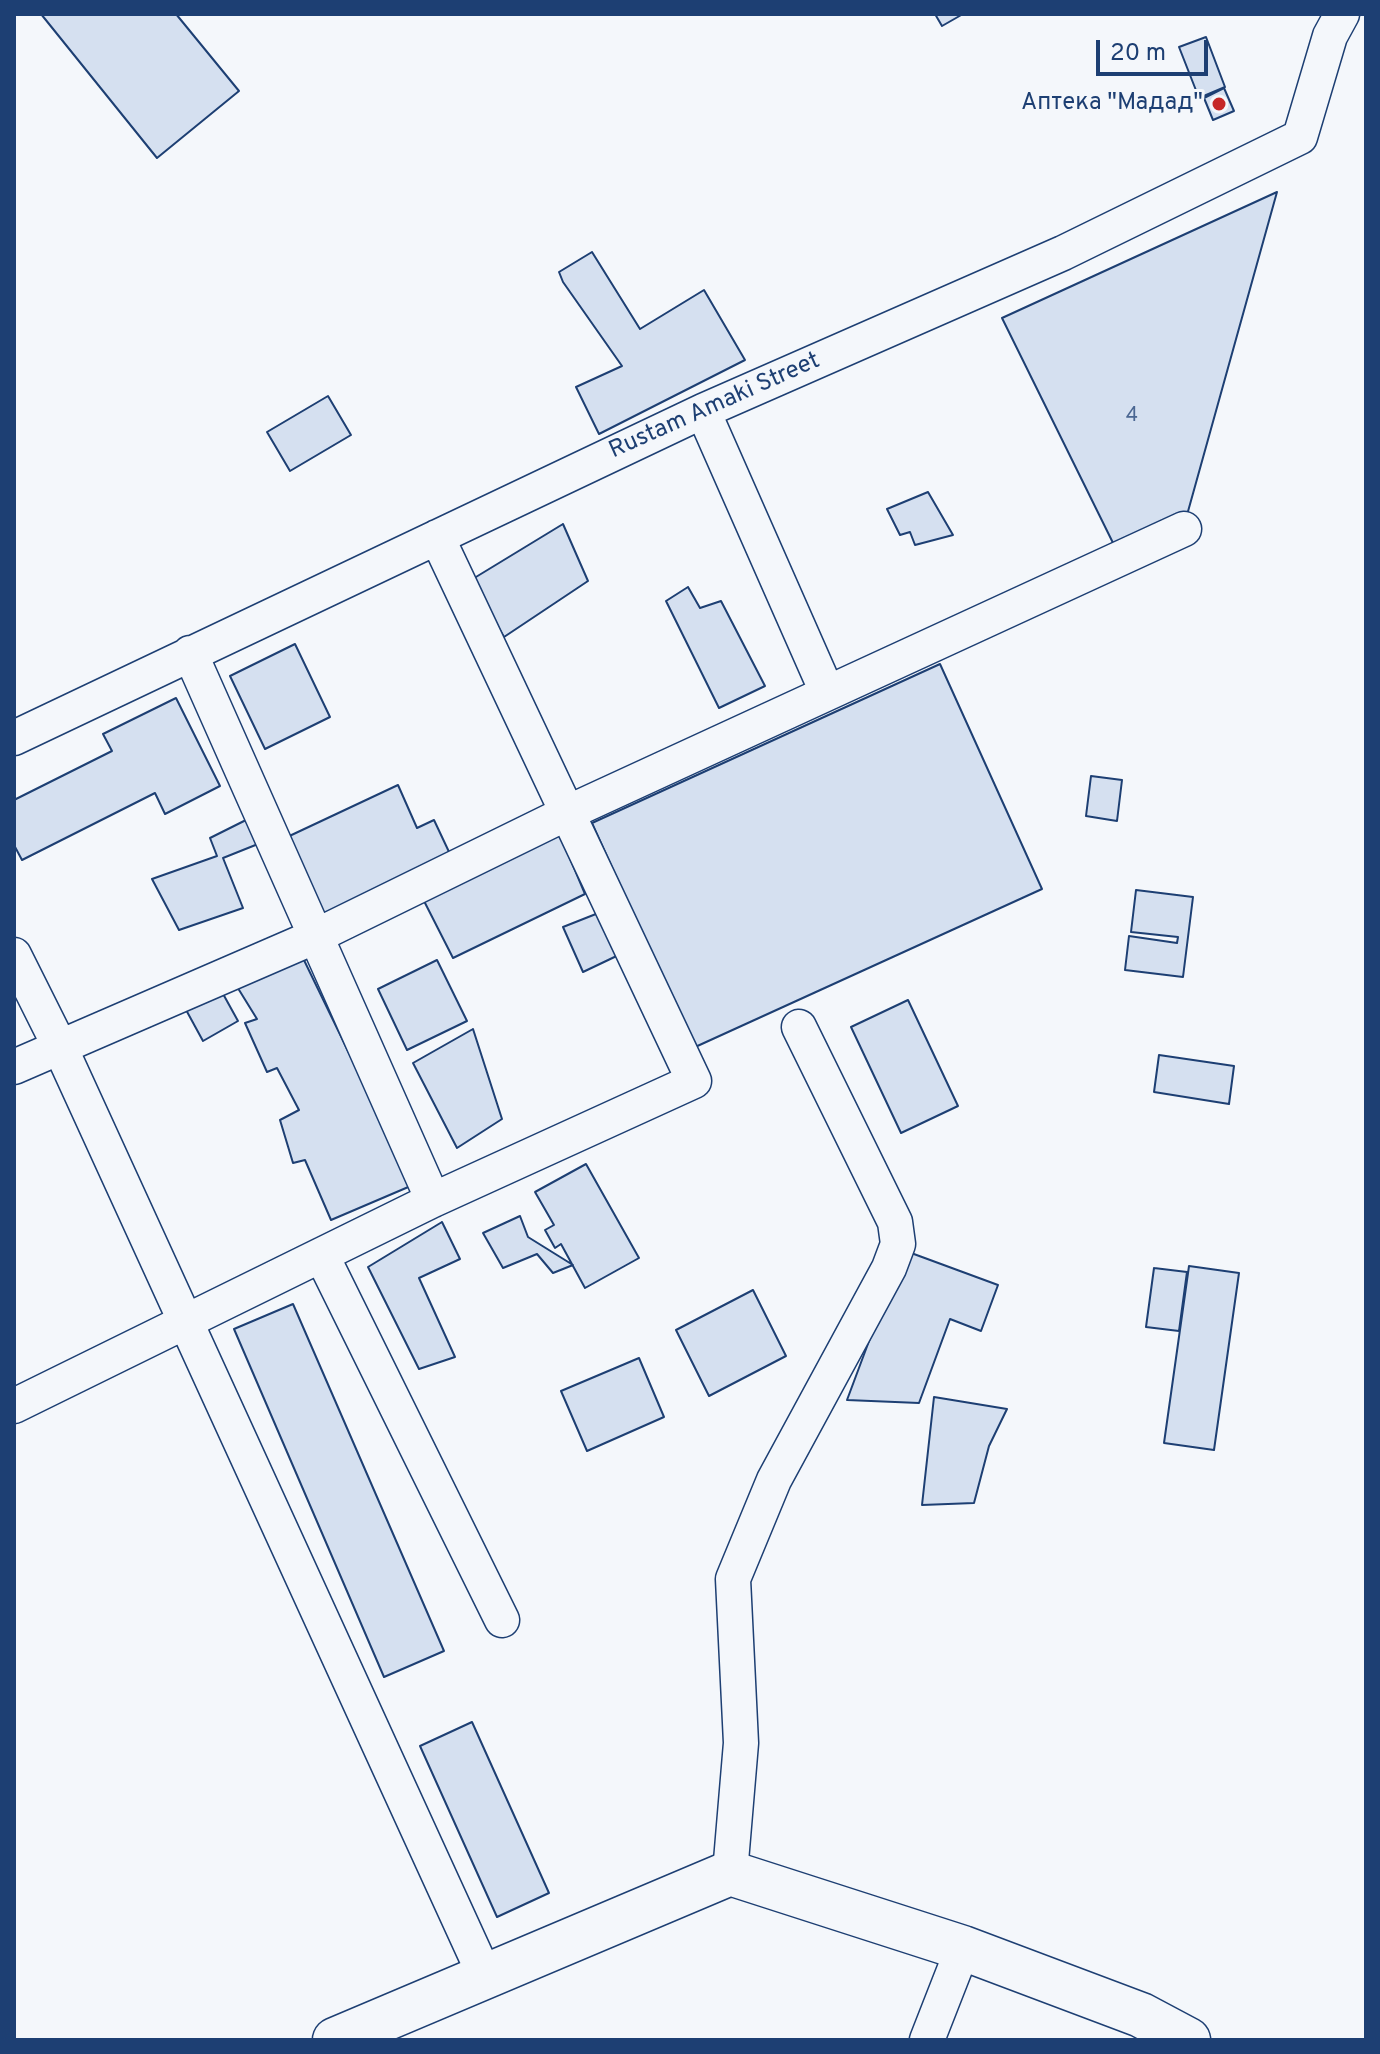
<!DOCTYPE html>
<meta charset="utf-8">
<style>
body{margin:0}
#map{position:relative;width:1380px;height:2054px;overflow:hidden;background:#f4f7fb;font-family:Overpass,sans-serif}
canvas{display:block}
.frame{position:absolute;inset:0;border:16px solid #1d3f73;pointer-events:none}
.scale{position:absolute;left:1096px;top:40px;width:112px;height:36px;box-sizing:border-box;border:4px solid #1d3f73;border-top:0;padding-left:10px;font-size:24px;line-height:28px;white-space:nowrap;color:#1d3f73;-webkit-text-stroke:6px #f4f7fb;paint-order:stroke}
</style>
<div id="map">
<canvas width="1380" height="2054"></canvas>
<div class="frame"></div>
<div class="scale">20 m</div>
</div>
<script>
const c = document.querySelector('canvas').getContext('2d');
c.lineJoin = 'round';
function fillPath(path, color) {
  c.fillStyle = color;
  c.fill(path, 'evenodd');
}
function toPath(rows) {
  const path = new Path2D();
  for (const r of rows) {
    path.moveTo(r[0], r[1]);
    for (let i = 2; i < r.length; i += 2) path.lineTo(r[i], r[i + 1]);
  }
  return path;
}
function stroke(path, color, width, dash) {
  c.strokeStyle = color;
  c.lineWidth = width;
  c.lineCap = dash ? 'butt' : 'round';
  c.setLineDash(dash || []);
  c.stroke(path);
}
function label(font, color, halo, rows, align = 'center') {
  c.font = font + ' Overpass,sans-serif';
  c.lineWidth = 6;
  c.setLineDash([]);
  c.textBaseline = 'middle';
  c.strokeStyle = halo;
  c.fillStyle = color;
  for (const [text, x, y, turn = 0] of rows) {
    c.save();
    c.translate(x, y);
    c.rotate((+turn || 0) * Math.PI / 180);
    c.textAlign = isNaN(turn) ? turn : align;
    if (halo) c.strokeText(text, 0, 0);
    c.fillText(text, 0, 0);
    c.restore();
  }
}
const building = toPath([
 [41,14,176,14,239,91,157,158,41,14],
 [935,14,963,14,942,26,935,14],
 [1206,37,1225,87,1199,98,1179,47,1206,37],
 [1224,88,1234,111,1213,120,1204,98,1224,88],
 [1277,192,1187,515,1117,551,1002,318,1277,192],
 [592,252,640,329,704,290,745,360,599,434,576,387,622,366,563,282,559,272,592,252],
 [328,396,351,435,290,471,267,432,328,396],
 [928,492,953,535,915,545,910,532,900,535,887,509,928,492],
 [563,524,588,581,504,637,471,580,563,524],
 [688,587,700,608,721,601,765,686,719,708,666,601,688,587],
 [295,644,330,717,265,749,230,676,295,644],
 [940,664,1042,889,693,1048,592,823,940,664],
 [176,698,220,786,165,814,155,793,22,860,14,845,14,800,112,751,103,734,176,698],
 [1091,776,1122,780,1117,821,1086,816,1091,776],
 [398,785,417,828,434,820,450,854,319,916,283,839,398,785],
 [248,819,258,844,223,858,243,908,179,930,152,879,217,856,210,838,248,819],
 [559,832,585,894,453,958,423,899,559,832],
 [1136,890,1193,897,1183,977,1125,970,1129,936,1177,943,1178,937,1131,932,1136,890],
 [601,912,625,952,583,972,563,927,601,912],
 [302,956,413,1185,331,1220,305,1160,293,1163,280,1120,299,1110,277,1068,267,1072,245,1023,257,1019,236,985,302,956],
 [437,960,467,1021,407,1050,378,989,437,960],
 [222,992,238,1021,203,1041,185,1008,222,992],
 [908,1000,958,1106,901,1133,851,1027,908,1000],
 [473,1029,502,1119,457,1148,413,1063,473,1029],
 [1159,1055,1234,1066,1229,1104,1154,1092,1159,1055],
 [586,1164,639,1258,585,1288,561,1244,555,1248,545,1230,554,1225,535,1192,586,1164],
 [520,1216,528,1237,573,1265,553,1273,537,1254,503,1268,483,1233,520,1216],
 [442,1222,460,1259,419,1278,455,1357,419,1369,368,1267,442,1222],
 [903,1250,998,1285,981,1331,950,1319,919,1403,847,1400,903,1250],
 [1189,1266,1239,1273,1214,1450,1164,1443,1189,1266],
 [1154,1268,1187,1272,1179,1331,1146,1327,1154,1268],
 [753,1290,786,1356,709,1396,676,1330,753,1290],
 [293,1304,444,1651,384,1677,234,1329,293,1304],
 [639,1358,664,1417,587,1451,561,1391,639,1358],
 [934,1397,1007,1409,989,1446,974,1503,922,1505,934,1397],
 [472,1722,549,1893,497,1917,420,1746,472,1722]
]);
const street = toPath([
 [703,411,827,692],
 [190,653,433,1200],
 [14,738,703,411,1063,253,1300,137,1330,36,1342,14],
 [14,955,59,1045,485,1976],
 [14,1067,314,937,567,813,1184,529],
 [322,1256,502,1620],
 [14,1406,433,1200,694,1081,437,537],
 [730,1873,741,1743,733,1579,774,1480,889,1268,898,1244,895,1222,799,1027],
 [927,2040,963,1948]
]);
const secondary = toPath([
 [335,2040,730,1873,963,1948,1141,2015,1188,2040]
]);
const markers = [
 [1219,104,8,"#c62828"]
];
const numberNames = [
 ["4",1132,417]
];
const poiNames = [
 ["Аптека \"Мадад\"",1203,104]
];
const streetNames = [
 ["Rustam Amaki Street",715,407,-24]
];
fillPath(building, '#d5e0f0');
stroke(building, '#1d3f73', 2);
stroke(street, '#1d3f73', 37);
stroke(secondary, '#1d3f73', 47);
stroke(street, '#f4f7fb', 34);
stroke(secondary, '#f4f7fb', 44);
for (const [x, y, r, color] of markers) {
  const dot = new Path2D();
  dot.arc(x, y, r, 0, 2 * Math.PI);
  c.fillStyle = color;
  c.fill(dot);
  stroke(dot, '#f4f7fb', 3);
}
label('20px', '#4b6792', null, numberNames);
label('24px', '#1d3f73', '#f4f7fb', poiNames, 'right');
label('24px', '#1d3f73', '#f4f7fb', streetNames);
</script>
